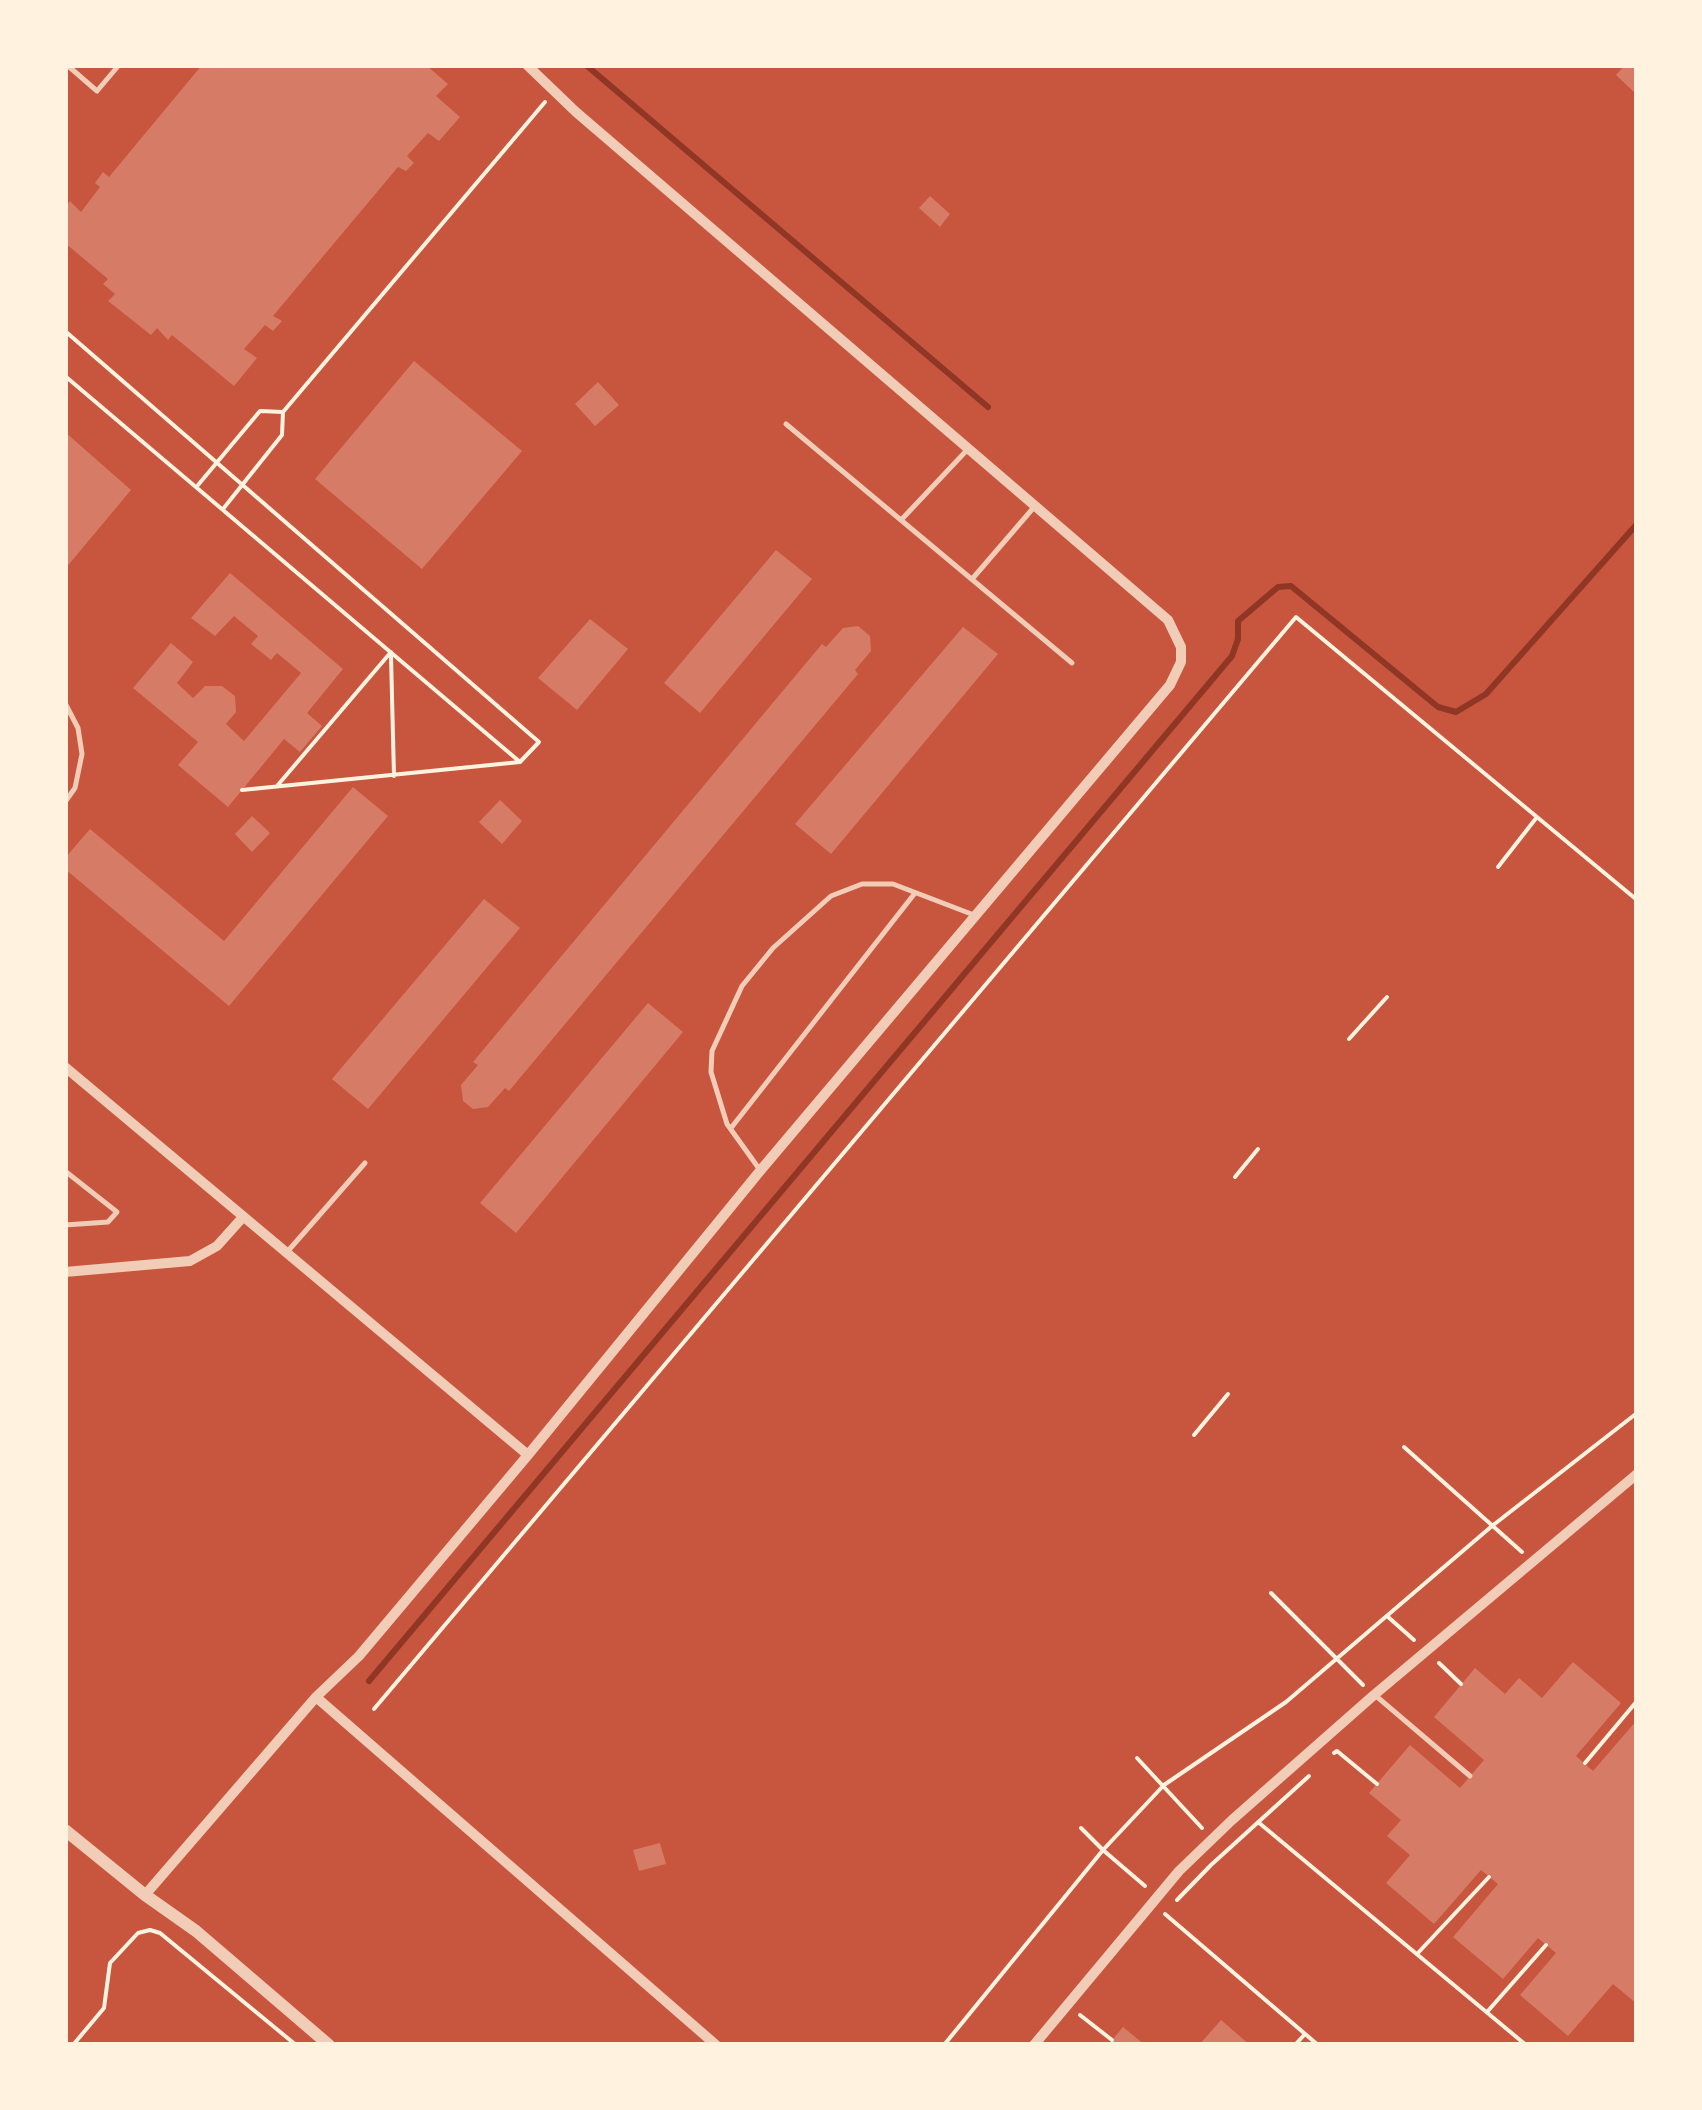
<!DOCTYPE html>
<style>
body{margin:0}
#map{position:relative;width:1702px;height:2110px;overflow:hidden;background:#c8553d;font-family:Mulish,sans-serif}
canvas{display:block}
.frame{position:absolute;inset:0;border:68px solid #fff3e0;pointer-events:none}
</style>
<div id="map">
<canvas width="1702" height="2110"></canvas>
<div class="frame"></div>
</div>
<script>
const c = document.querySelector('canvas').getContext('2d');
c.lineJoin = 'round';
function toPath(rows) {
  const path = new Path2D();
  for (const r of rows) {
    path.moveTo(r[0], r[1]);
    for (let i = 2; i < r.length; i += 2) path.lineTo(r[i], r[i + 1]);
  }
  return path;
}
function stroke(path, color, width, dash) {
  c.strokeStyle = color;
  c.lineWidth = width;
  c.lineCap = dash ? 'butt' : 'round';
  c.setLineDash(dash || []);
  c.stroke(path);
}
function fillPath(path, color) {
  c.fillStyle = color;
  c.fill(path, 'evenodd');
}
const stream = toPath([
 [586,65,988,407],
 [369,1681,1232,656,1238,639,1238,621,1278,587,1291,586,1438,707,1456,712,1486,694,1637,524]
]);
const building = toPath([
 [202,65,426,65,448,84,436,96,460,117,439,141,428,133,407,156,414,163,406,171,398,167,273,316,282,321,273,331,265,325,244,349,257,358,234,386,172,335,168,340,157,328,151,335,108,301,115,294,103,284,108,279,65,243,65,207,70,201,81,212,100,187,95,183,103,172,109,177],
 [1625,65,1637,65,1637,95,1616,75],
 [930,196,950,214,940,227,919,208],
 [414,361,522,451,422,569,315,479],
 [598,382,619,405,595,426,575,404],
 [65,432,131,490,65,569],
 [776,550,812,579,700,713,664,683],
 [230,573,343,669,307,713,322,726,300,752,284,739,228,807,178,765,198,742,133,688,171,643,193,662,177,683,193,698,205,686,222,686,235,696,236,712,226,724,244,741,301,673,277,653,271,660,251,644,258,636,234,616,215,636,191,618],
 [590,619,628,649,577,710,538,678],
 [858,626,870,636,871,651,855,670,858,674,509,1091,505,1088,488,1107,473,1109,463,1101,461,1085,478,1065,473,1062,822,644,826,647,843,628],
 [963,627,998,654,831,854,795,824],
 [353,787,388,816,229,1006,65,869,65,858,90,829,224,941],
 [500,800,522,821,502,844,479,822],
 [252,816,270,833,252,852,235,834],
 [484,899,520,928,368,1109,332,1079],
 [648,1003,683,1032,516,1233,480,1203],
 [1573,1662,1621,1703,1576,1756,1593,1771,1637,1720,1637,2004,1613,1984,1568,2036,1520,1995,1556,1953,1538,1938,1503,1979,1453,1937,1498,1884,1481,1870,1434,1924,1386,1883,1410,1855,1387,1836,1401,1820,1369,1793,1410,1745,1460,1788,1484,1760,1434,1717,1475,1668,1505,1694,1519,1678,1542,1698],
 [660,1843,666,1864,639,1871,633,1850],
 [1221,2020,1250,2045,1199,2045],
 [1123,2027,1145,2045,1108,2045]
]);
const path = toPath([
 [65,331,539,742,520,762,65,376],
 [198,485,260,411,283,412],
 [223,509,282,435,283,412,545,102],
 [391,656,394,776],
 [277,786,391,652],
 [242,790,520,762],
 [1498,867,1537,817],
 [1349,1039,1387,997],
 [1235,1177,1258,1149],
 [1194,1435,1228,1394],
 [1404,1447,1522,1552],
 [1271,1593,1363,1685],
 [1387,1616,1414,1640],
 [1439,1663,1461,1684],
 [374,1709,1296,617,1637,900],
 [1334,1753,1337,1751,1377,1784],
 [1137,1758,1202,1828],
 [1585,1763,1637,1701],
 [1258,1822,1526,2045],
 [1081,1828,1103,1850,1164,1785,1286,1702,1492,1526,1637,1413],
 [1177,1900,1211,1865,1309,1776],
 [1165,1914,1318,2045],
 [1417,1954,1489,1877],
 [1487,2012,1546,1945],
 [1080,2015,1112,2040],
 [73,2045,104,2008,110,1963,138,1933,150,1930,160,1933,296,2045],
 [944,2045,1103,1850,1145,1886],
 [1295,2045,1305,2034]
]);
const service = toPath([
 [67,65,97,91,119,65],
 [786,424,1072,663],
 [902,519,968,449],
 [973,578,1035,506],
 [65,703,78,728,82,754,75,788,65,802],
 [731,1128,915,893],
 [760,1170,727,1124,711,1072,712,1051,742,986,773,948,831,896,862,884,893,884,974,915],
 [65,1171,117,1212,108,1222,65,1225],
 [288,1251,365,1163],
 [1376,1696,1470,1776]
]);
const minor = toPath([
 [65,1067,528,1455],
 [65,1272,190,1261,217,1246,243,1217],
 [316,1697,716,2045],
 [145,1895,316,1697,359,1656,528,1455,760,1171,1170,685,1181,662,1181,647,1168,620,576,112,527,65],
 [1034,2045,1179,1871,1232,1820,1374,1695,1637,1474]
]);
const tertiary = toPath([
 [65,1830,145,1895,196,1931,329,2045]
]);
stroke(stream, '#8f3625', 6);
fillPath(building, '#d67c66');
stroke(path, '#fff3e0', 4);
stroke(service, '#f1ccb7', 5);
stroke(minor, '#f1ccb7', 10);
stroke(tertiary, '#f1ccb7', 12);
</script>
